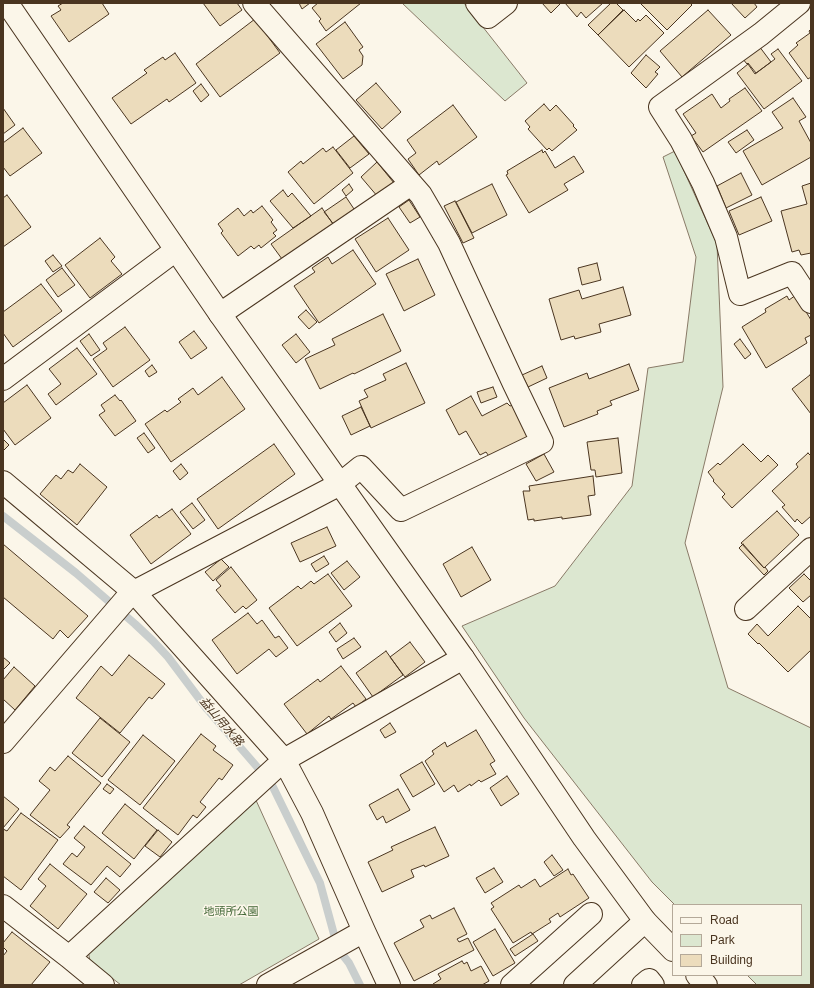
<!DOCTYPE html>
<meta charset="utf-8">
<style>
body{margin:0}
#map{position:relative;width:814px;height:988px;overflow:hidden;background:#fbf6e9;font-family:Arial,sans-serif}
canvas{display:block}
.frame{position:absolute;inset:0;border:4px solid #4a3520;pointer-events:none}
.legend{position:absolute;left:672px;top:904px;width:130px;height:72px;box-sizing:border-box;background:#fbf6e9;border:1px solid #b4a999;margin:0;padding:5px 7px;list-style:none;font-size:12px;color:#4a3520}
.legend li{display:flex;align-items:center;gap:8px;height:20px}
.legend b{width:20px;border:1px solid #b4a999}
</style>
<div id="map">
<canvas width="814" height="988"></canvas>
<div class="frame"></div>
<ul class="legend">
<li><b style="height:5px;background:#fbf6e9"></b>Road</li>
<li><b style="height:11px;background:#dce7d0"></b>Park</li>
<li><b style="height:11px;background:#ecdcbc"></b>Building</li>
</ul>
</div>
<script>
const c = document.querySelector('canvas').getContext('2d');
c.lineJoin = 'round';
function fillPath(path, color) {
  c.fillStyle = color;
  c.fill(path, 'evenodd');
}
function toPath(rows) {
  const path = new Path2D();
  for (const r of rows) {
    path.moveTo(r[0], r[1]);
    for (let i = 2; i < r.length; i += 2) path.lineTo(r[i], r[i + 1]);
  }
  return path;
}
function stroke(path, color, width, dash) {
  c.strokeStyle = color;
  c.lineWidth = width;
  c.lineCap = dash ? 'butt' : 'round';
  c.setLineDash(dash || []);
  c.stroke(path);
}
function label(font, color, halo, rows, align = 'center') {
  c.font = font + ' Arial,"Noto Sans JP",sans-serif';
  c.lineWidth = 3;
  c.setLineDash([]);
  c.textBaseline = 'middle';
  c.strokeStyle = halo;
  c.fillStyle = color;
  for (const [text, x, y, turn = 0] of rows) {
    c.save();
    c.translate(x, y);
    c.rotate((+turn || 0) * Math.PI / 180);
    c.textAlign = isNaN(turn) ? turn : align;
    if (halo) c.strokeText(text, 0, 0);
    c.fillText(text, 0, 0);
    c.restore();
  }
}
const green = toPath([
 [402,3,464,3,527,83,505,101,402,3],
 [675,151,717,244,723,387,685,543,728,688,811,728,811,985,757,985,747,975,801,975,801,905,675,905,652,882,524,718,462,626,555,586,632,486,648,368,683,362,696,257,663,157,675,151],
 [255,798,319,939,239,985,121,985,90,961,88,950,255,798]
]);
const stream = toPath([
 [3,516,76,573,135,624,153,641,168,657,207,709,271,783,320,883,338,949,349,963,360,985]
]);
const building = toPath([
 [63,3,102,3,109,14,69,42,51,16,61,10,58,6,63,3],
 [203,3,237,3,242,10,220,26,203,3],
 [299,3,310,3,302,9,299,3],
 [318,3,361,3,326,31,319,21,321,19,312,8,318,3],
 [542,3,561,3,551,13,542,3],
 [565,3,603,3,586,18,581,12,577,17,565,3],
 [611,3,616,3,623,10,598,35,588,25,611,3],
 [640,3,690,3,692,5,667,30,640,3],
 [731,3,754,3,757,7,745,18,731,3],
 [624,10,636,22,638,19,640,21,646,15,664,33,629,67,598,35,624,10],
 [708,10,731,35,682,77,660,51,708,10],
 [255,19,280,53,220,97,196,64,255,19],
 [345,22,363,47,359,50,363,56,362,65,343,79,316,44,345,22],
 [811,29,811,77,808,79,789,53,798,45,796,43,810,33,809,31,811,29],
 [759,46,771,62,756,73,748,63,747,64,742,58,759,46],
 [778,49,802,81,764,109,737,73,748,64,755,74,775,59,771,54,778,49],
 [175,53,196,83,169,102,167,99,131,124,112,98,147,73,144,70,163,57,165,60,175,53],
 [646,55,660,67,655,72,658,74,646,88,631,73,646,55],
 [376,83,401,112,382,129,356,100,376,83],
 [201,84,209,95,201,102,193,91,201,84],
 [745,88,762,111,703,152,691,136,696,133,683,114,712,94,721,108,730,101,729,99,745,88],
 [793,98,806,117,799,121,811,143,811,157,762,185,743,151,783,128,772,112,793,98],
 [544,104,550,111,556,105,574,125,573,126,577,130,552,151,549,148,547,150,528,129,530,127,525,121,544,104],
 [453,105,477,137,439,165,437,161,419,175,408,159,416,153,407,140,453,105],
 [3,108,15,125,3,134,3,108],
 [23,128,42,153,10,176,3,167,3,143,23,128],
 [747,130,754,140,736,153,728,142,747,130],
 [354,136,369,154,350,168,336,150,354,136],
 [333,147,353,173,314,204,288,172,301,161,303,164,323,148,326,152,333,147],
 [542,150,543,153,545,151,555,168,574,156,584,172,564,184,568,190,529,213,506,175,508,174,507,171,542,150],
 [377,162,394,183,378,197,361,177,377,162],
 [741,173,752,195,726,208,717,186,741,173],
 [811,183,811,253,801,255,799,250,792,252,781,211,807,204,802,186,811,183],
 [349,184,353,190,346,196,342,190,349,184],
 [492,184,507,215,472,233,456,202,492,184],
 [283,190,288,197,292,193,311,216,293,228,270,201,283,190],
 [7,195,31,227,3,247,3,198,7,195],
 [346,197,356,212,335,226,324,212,346,197],
 [761,197,772,221,739,235,729,211,761,197],
 [409,200,420,217,410,223,399,207,409,200],
 [455,201,474,238,463,243,444,206,455,201],
 [262,206,273,220,271,222,277,230,273,233,276,236,261,248,259,245,254,249,251,246,238,256,221,233,223,231,218,224,238,208,244,216,251,210,253,213,262,206],
 [322,208,335,227,282,259,271,244,322,208],
 [388,218,409,250,376,272,355,239,388,218],
 [100,238,115,257,111,261,122,274,90,298,65,265,100,238],
 [353,250,376,284,319,323,294,286,315,272,312,268,328,257,332,264,353,250],
 [53,255,62,266,53,272,45,261,53,255],
 [418,259,435,295,404,311,386,274,418,259],
 [597,263,601,280,582,285,578,268,597,263],
 [62,268,75,285,58,297,46,280,62,268],
 [41,284,62,311,13,347,3,333,3,312,41,284],
 [623,287,631,315,599,324,601,332,575,339,574,336,561,340,549,299,579,290,582,299,623,287],
 [796,295,811,320,811,335,805,338,807,343,766,368,742,327,766,312,765,309,787,296,789,300,796,295],
 [306,310,317,322,309,329,298,317,306,310],
 [383,314,401,351,354,374,353,373,320,389,305,359,335,345,332,339,383,314],
 [125,327,150,360,113,387,93,359,107,349,103,343,125,327],
 [194,331,207,348,191,359,179,342,194,331],
 [89,334,100,350,91,356,80,341,89,334],
 [296,334,310,352,296,363,282,345,296,334],
 [740,339,751,354,745,359,734,344,740,339],
 [77,348,97,374,56,405,48,394,61,384,49,369,77,348],
 [406,363,425,403,371,428,359,401,368,397,364,390,386,380,383,374,406,363],
 [629,364,639,390,610,401,612,405,597,411,598,414,564,427,549,388,587,373,589,379,629,364],
 [152,365,157,372,149,377,145,371,152,365],
 [542,366,547,378,528,387,522,375,542,366],
 [810,375,811,377,811,414,792,389,810,375],
 [222,377,245,409,171,462,145,424,165,410,167,412,181,402,178,399,193,388,198,395,222,377],
 [27,385,51,418,15,445,3,429,3,403,27,385],
 [493,387,497,397,481,403,477,392,493,387],
 [115,395,120,401,121,400,136,421,115,436,99,415,105,411,101,405,115,395],
 [471,396,482,416,507,403,510,406,513,405,528,438,491,459,486,452,480,455,466,431,459,435,446,410,471,396],
 [361,407,370,426,351,435,342,416,361,407],
 [144,433,155,448,148,453,137,438,144,433],
 [618,438,622,473,596,477,595,470,591,470,587,442,618,438],
 [3,439,9,445,3,451,3,439],
 [274,444,295,474,218,529,197,499,274,444],
 [743,444,761,462,768,455,778,465,732,508,722,497,725,494,713,481,714,480,708,472,718,463,720,465,743,444],
 [808,453,811,456,811,516,802,524,797,519,795,522,782,507,785,505,772,491,798,467,796,464,808,453],
 [544,454,554,472,536,481,526,464,544,454],
 [80,464,107,487,77,525,40,494,56,475,61,479,68,470,73,473,80,464],
 [181,464,188,473,180,480,173,471,181,464],
 [593,476,595,495,588,496,591,515,562,519,562,517,534,521,534,519,528,520,523,491,530,491,529,486,593,476],
 [192,503,205,520,193,529,180,512,192,503],
 [172,509,191,534,151,564,130,535,157,515,159,518,172,509],
 [777,511,799,535,764,568,741,543,777,511],
 [327,527,336,546,300,562,291,543,327,527],
 [3,544,88,616,68,638,60,630,53,639,3,597,3,544],
 [743,544,764,568,765,567,768,571,764,575,739,548,743,544],
 [472,547,491,580,461,597,443,564,472,547],
 [324,556,329,564,316,572,311,564,324,556],
 [221,559,229,567,213,581,205,572,221,559],
 [347,561,360,577,344,590,331,573,347,561],
 [231,567,257,600,246,609,243,606,235,613,216,590,221,586,216,580,231,567],
 [328,574,352,606,297,646,269,608,298,586,301,589,311,581,314,584,328,574],
 [804,574,811,581,811,595,803,602,789,588,804,574],
 [798,606,811,619,811,650,788,672,759,643,758,644,748,634,757,624,768,636,798,606],
 [248,613,257,624,262,620,275,638,279,636,288,648,276,657,269,649,237,674,212,640,248,613],
 [340,623,347,633,336,642,329,632,340,623],
 [354,638,361,647,343,659,337,649,354,638],
 [410,642,425,662,405,677,390,657,410,642],
 [386,651,403,675,373,697,356,673,386,651],
 [129,655,165,684,152,699,149,697,120,733,76,698,101,666,112,676,129,655],
 [3,657,10,663,3,670,3,657],
 [341,666,366,699,356,707,353,703,331,719,329,716,307,734,284,704,318,679,320,682,341,666],
 [14,667,35,686,15,710,3,699,3,680,14,667],
 [100,718,130,742,102,777,72,753,100,718],
 [390,723,396,732,385,738,380,730,390,723],
 [476,730,495,761,490,764,496,774,481,782,479,780,471,786,470,784,458,792,454,785,444,792,425,761,434,754,432,751,445,742,447,747,476,730],
 [201,734,216,746,213,750,233,765,222,780,219,778,200,802,206,807,197,818,193,815,178,835,143,808,201,734],
 [143,735,175,761,140,805,108,780,143,735],
 [68,756,101,783,67,825,70,827,60,838,30,815,50,790,39,781,50,767,55,771,68,756],
 [422,762,435,784,413,797,400,775,422,762],
 [507,776,519,794,501,806,490,788,507,776],
 [107,784,114,789,110,794,103,789,107,784],
 [398,789,410,810,386,823,383,816,377,820,369,805,398,789],
 [3,796,19,809,3,828,3,796],
 [125,804,157,830,134,859,102,833,125,804],
 [21,813,58,840,21,890,3,876,3,829,7,831,21,813],
 [84,826,131,864,120,877,107,866,91,885,63,864,72,853,77,857,85,847,74,838,84,826],
 [435,827,449,856,425,867,424,865,411,870,414,877,382,892,368,862,393,850,391,847,435,827],
 [158,830,172,842,160,857,145,846,158,830],
 [552,855,563,870,554,876,544,862,552,855],
 [50,864,87,894,58,929,30,906,46,886,38,879,50,864],
 [494,868,503,882,485,893,476,878,494,868],
 [568,869,571,875,573,874,589,898,560,917,558,913,549,919,551,922,532,934,531,932,513,943,491,909,494,907,491,903,519,885,521,888,535,879,540,887,568,869],
 [106,878,120,890,108,903,94,892,106,878],
 [454,908,467,934,457,939,459,942,468,938,474,950,414,981,394,943,424,927,420,920,430,915,432,919,454,908],
 [495,929,515,963,493,976,473,942,495,929],
 [12,932,50,962,31,985,3,985,3,956,7,951,3,947,3,943,12,932],
 [533,934,538,941,515,956,510,949,533,934],
 [462,961,464,964,467,962,471,971,481,966,489,981,482,985,434,985,433,984,441,979,438,974,462,961]
]);
const street = toPath([
 [477,3,488,17,506,3],
 [799,3,761,34,660,107,681,140,703,183,726,237,740,294,792,273,811,302],
 [220,314,411,184],
 [3,379,176,250],
 [3,482,134,592,284,760,312,813,364,931,389,985],
 [746,609,811,549],
 [3,742,126,599,134,592,340,484,361,467,401,510,542,442,514,384,449,243,421,195,254,3],
 [3,906,69,957,103,985],
 [645,921,673,950],
 [69,957,284,760,463,658],
 [697,975,706,985],
 [268,985,364,931],
 [512,985,591,914],
 [643,985,649,980,653,985]
]);
const secondary = toPath([
 [7,3,220,314,463,658,584,838,645,921,575,985]
]);
const parkNames = [
 ["地頭所公園",231,912]
];
const waterNames = [
 ["益山用水路",221,722,50]
];
fillPath(green, '#dce7d0');
stroke(green, '#887966', 1);
stroke(stream, '#c9cecd', 8);
fillPath(building, '#ecdcbc');
stroke(building, '#4a3520', 1);
stroke(street, '#4a3520', 24);
stroke(secondary, '#4a3520', 24);
stroke(street, '#fbf6e9', 22);
stroke(secondary, '#fbf6e9', 22);
label('11px', '#436837', '#fbf6e9', parkNames);
label('italic 12px', '#4a3520', '#fbf6e9', waterNames);
</script>
